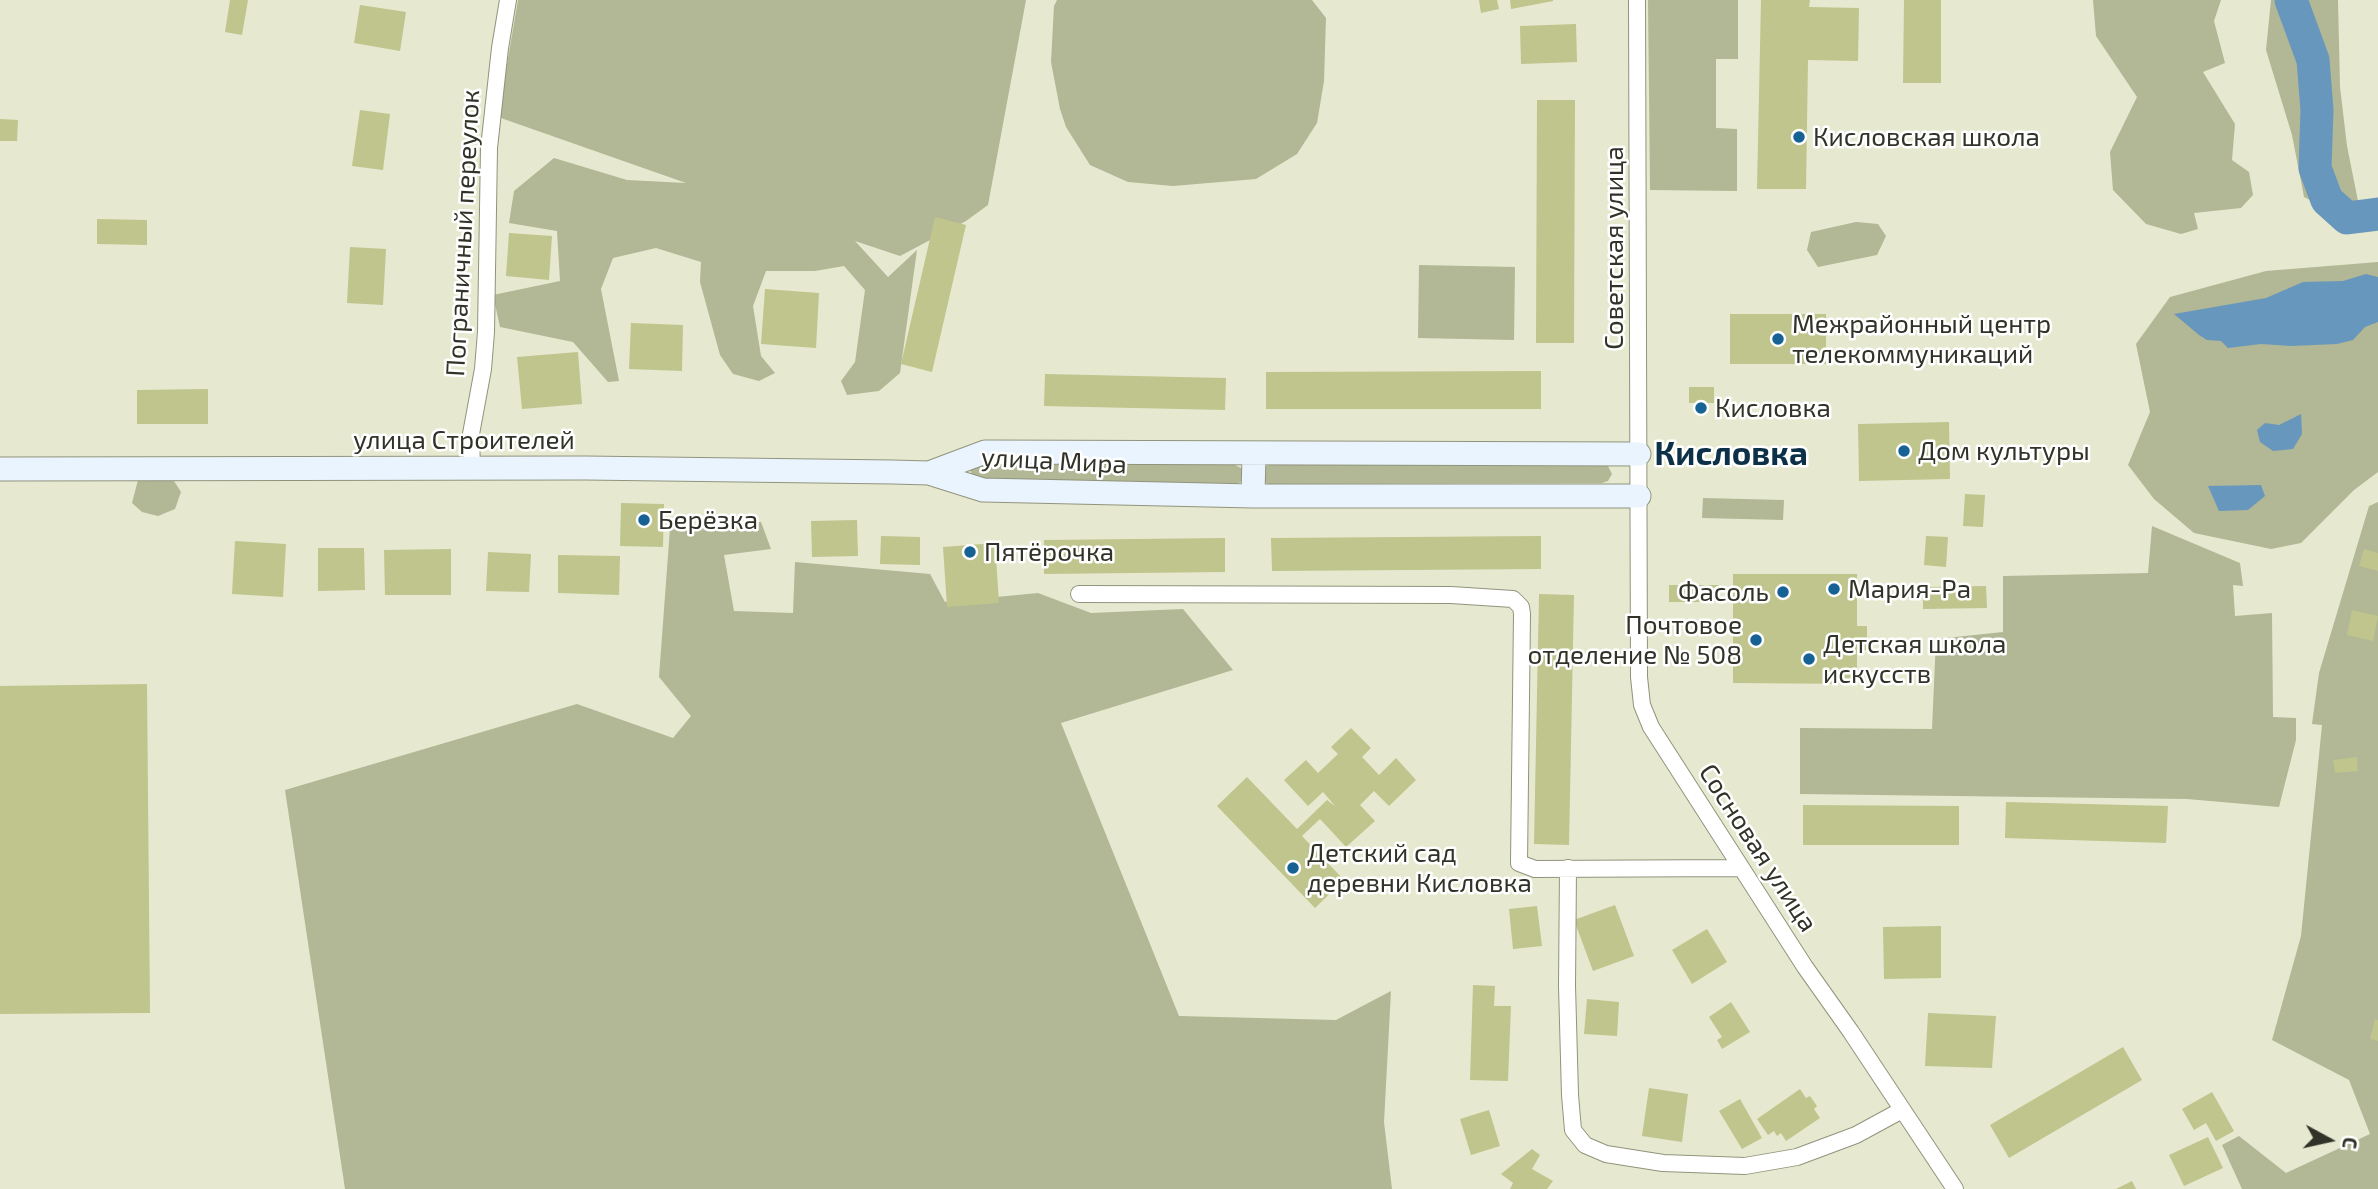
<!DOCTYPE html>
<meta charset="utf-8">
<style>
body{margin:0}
#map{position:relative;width:2378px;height:1189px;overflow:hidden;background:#e6e9cf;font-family:"Exo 2",sans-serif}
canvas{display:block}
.north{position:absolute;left:2294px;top:1105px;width:70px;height:70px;-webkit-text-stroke:5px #fff;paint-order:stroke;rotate:98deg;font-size:19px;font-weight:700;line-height:28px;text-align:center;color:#313228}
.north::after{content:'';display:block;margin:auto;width:24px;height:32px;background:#313228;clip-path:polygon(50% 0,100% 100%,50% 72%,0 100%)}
</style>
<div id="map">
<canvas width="2378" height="1189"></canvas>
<div class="north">С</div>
</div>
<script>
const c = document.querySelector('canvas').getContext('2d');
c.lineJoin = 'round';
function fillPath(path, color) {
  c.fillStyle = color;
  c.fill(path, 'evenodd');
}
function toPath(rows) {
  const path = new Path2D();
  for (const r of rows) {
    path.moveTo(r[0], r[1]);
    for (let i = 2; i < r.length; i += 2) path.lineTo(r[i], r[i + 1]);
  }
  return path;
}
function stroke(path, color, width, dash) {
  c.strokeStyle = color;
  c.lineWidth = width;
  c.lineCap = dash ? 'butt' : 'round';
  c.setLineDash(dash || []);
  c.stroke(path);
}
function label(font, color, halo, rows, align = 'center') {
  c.font = font + ' "Exo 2",sans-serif';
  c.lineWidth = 5;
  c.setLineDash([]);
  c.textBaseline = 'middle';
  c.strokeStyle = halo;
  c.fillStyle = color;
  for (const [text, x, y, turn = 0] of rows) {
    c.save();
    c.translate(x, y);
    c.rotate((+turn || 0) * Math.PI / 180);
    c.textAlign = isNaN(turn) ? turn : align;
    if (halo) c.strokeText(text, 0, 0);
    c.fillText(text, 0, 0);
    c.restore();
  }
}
const green = toPath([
 [518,0,1026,0,988,205,966,221,900,256,855,241,888,277,917,250,900,373,879,391,847,395,841,381,855,362,865,290,844,266,815,271,766,271,753,306,761,356,775,373,759,381,733,374,720,355,700,282,701,262,656,248,613,258,601,289,619,381,608,382,573,342,500,327,493,295,560,281,557,231,509,223,514,191,554,158,627,180,686,183,498,117],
 [1057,0,1312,0,1326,18,1324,81,1317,123,1297,154,1256,179,1173,186,1128,182,1090,165,1066,127,1060,109,1051,62,1054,6],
 [1648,0,1738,0,1738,59,1716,59,1716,128,1737,129,1737,191,1650,190],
 [2093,0,2221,0,2214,21,2225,63,2203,72,2235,124,2232,160,2249,172,2253,195,2241,208,2194,213,2198,229,2181,234,2146,224,2113,190,2110,152,2137,97,2096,36],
 [2271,0,2338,0,2340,87,2347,146,2359,206,2348,219,2304,197,2292,135,2266,50],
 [1856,222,1878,224,1886,236,1877,255,1818,267,1807,250,1811,232],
 [2378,262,2378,472,2354,490,2301,543,2271,549,2194,533,2154,499,2128,465,2150,412,2136,344,2170,297,2266,271],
 [1419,265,1515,267,1514,340,1418,338],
 [980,460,1235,465,1243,469,1243,481,1234,485,979,479,974,478,970,470,970,467],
 [1603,464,1608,466,1612,474,1608,481,1602,483,1269,484,1263,482,1263,467,1269,465],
 [138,480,174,481,181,492,175,509,158,516,142,512,132,503],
 [1703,498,1784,500,1783,520,1702,518],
 [2378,502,2378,1189,2242,1189,2222,1145,2239,1136,2286,1173,2370,1134,2349,1080,2272,1040,2301,936,2322,725,2312,724,2319,673,2369,506],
 [761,522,771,549,724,555,734,611,793,613,795,562,930,574,945,602,1038,593,1091,613,1183,609,1233,670,1061,723,1179,1016,1336,1020,1391,991,1384,1122,1392,1189,345,1189,285,790,577,704,673,738,691,716,659,677,670,528],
 [2152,526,2240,563,2243,586,2233,585,2235,616,2272,613,2273,717,2296,718,2296,740,2279,807,2187,799,1800,794,1800,728,1932,729,1936,639,2003,632,2003,576,2148,573]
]);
const water = toPath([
 [2366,274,2378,277,2378,322,2365,327,2353,340,2337,344,2291,346,2261,344,2228,348,2221,341,2207,340,2199,335,2174,314,2266,298,2303,282,2343,281],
 [2301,414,2302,434,2293,449,2273,451,2260,442,2257,430,2265,423,2279,425],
 [2261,485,2265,496,2248,510,2219,511,2208,486]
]);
const river = toPath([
 [2291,0,2313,60,2317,110,2315,168,2327,200,2347,218,2378,214]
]);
const building = toPath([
 [230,0,248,0,242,35,225,32],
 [1479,0,1497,0,1499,9,1481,13],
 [1510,0,1553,0,1553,1,1511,9],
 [1761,0,1810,0,1809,7,1859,8,1858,61,1808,60,1806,189,1757,189],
 [1904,0,1941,0,1941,83,1903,83],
 [360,5,406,12,400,51,354,43],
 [1576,24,1577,62,1521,64,1520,26],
 [1537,100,1575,100,1574,343,1536,343],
 [360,110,390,114,383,170,352,166],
 [0,119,18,120,17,141,0,141],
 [935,217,966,225,932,372,901,364],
 [97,219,147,220,147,245,97,244],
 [509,233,552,236,549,280,506,276],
 [350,247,386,249,383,305,347,303],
 [765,289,819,293,816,348,761,344],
 [1730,314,1826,314,1826,364,1730,364],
 [631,323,683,325,682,371,629,369],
 [578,352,582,404,522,409,517,357],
 [1541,371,1541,409,1266,409,1266,372],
 [1045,374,1226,378,1225,410,1044,406],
 [1689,387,1714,387,1714,403,1689,403],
 [208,389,208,424,137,424,137,390],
 [1949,422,1950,479,1859,481,1858,424],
 [1965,494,1985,495,1983,527,1963,526],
 [621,503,664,504,663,547,620,546],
 [857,520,858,556,812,557,811,521],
 [881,536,920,537,920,565,880,564],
 [1541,536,1541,569,1272,571,1271,538],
 [1926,536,1948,537,1946,567,1924,565],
 [1225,538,1225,572,1044,574,1044,540],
 [235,541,286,544,283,597,232,594],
 [995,543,999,603,947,607,943,547],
 [318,548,364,548,365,590,318,591],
 [451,549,451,595,385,595,384,550],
 [2364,549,2378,553,2378,571,2359,566],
 [488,552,531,554,529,592,486,591],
 [558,555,620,556,619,595,558,593],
 [1733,574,1857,574,1857,626,1867,626,1867,650,1857,650,1857,684,1733,683],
 [1669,585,1719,585,1719,602,1669,602],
 [1986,586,1987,608,1923,609,1923,587],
 [1539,594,1574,595,1569,845,1534,844],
 [2352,610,2378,616,2373,641,2347,635],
 [147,684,150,1013,0,1014,0,686],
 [1351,728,1371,748,1362,757,1379,775,1396,758,1416,780,1389,806,1374,791,1360,805,1375,821,1346,847,1320,819,1302,836,1344,880,1315,908,1217,806,1247,777,1297,829,1327,800,1335,806,1323,792,1308,806,1284,780,1306,760,1318,773,1338,754,1331,747],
 [2357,757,2358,771,2335,773,2333,760],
 [2006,802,2168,806,2166,843,2005,838],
 [1803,805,1959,806,1959,845,1803,845],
 [1615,905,1634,956,1593,971,1574,920],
 [1537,906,1542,946,1513,949,1509,909],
 [1941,926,1941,978,1884,979,1883,927],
 [1707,929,1727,962,1692,984,1672,950],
 [1473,985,1495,986,1494,1006,1511,1006,1508,1081,1470,1080],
 [1587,999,1619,1002,1617,1036,1584,1034],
 [1731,1002,1750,1032,1722,1049,1717,1040,1722,1037,1709,1017],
 [1928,1013,1996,1016,1992,1068,1925,1066],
 [2375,1019,2378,1020,2378,1041,2370,1039],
 [2123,1047,2142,1080,2009,1158,1990,1125],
 [1649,1088,1688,1094,1682,1142,1642,1136],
 [1800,1089,1806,1098,1810,1096,1817,1106,1814,1109,1820,1118,1786,1141,1781,1133,1777,1136,1774,1131,1768,1135,1757,1119],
 [2212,1092,2234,1131,2216,1141,2206,1123,2194,1130,2182,1109],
 [1740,1099,1762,1138,1742,1149,1719,1111],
 [1489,1110,1500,1146,1471,1155,1460,1119],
 [2208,1137,2223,1168,2184,1186,2169,1155],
 [1532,1149,1540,1155,1532,1169,1553,1181,1547,1189,1510,1189,1513,1183,1501,1174],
 [2132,1181,2136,1189,2116,1189]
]);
const street = toPath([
 [1637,0,1639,677,1642,705,1651,727,1805,967,1851,1032,1955,1189],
 [472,469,471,434,483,369,486,332,489,148,500,48,508,0],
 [1079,594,1451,595,1513,599,1521,607,1522,614,1519,863,1535,869,1741,868],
 [1568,868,1567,986,1570,1095,1573,1130,1585,1145,1606,1154,1663,1163,1745,1166,1797,1157,1856,1135,1902,1110]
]);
const secondary = toPath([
 [0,469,585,468,893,472,929,473,983,490,1253,496,1639,496],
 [929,473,985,452,1639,454],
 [1253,496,1254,454]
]);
const markers = [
 [1799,137,7,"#166295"],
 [1778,339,7,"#166295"],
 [1701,408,7,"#166295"],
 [1904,451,7,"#166295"],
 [644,520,7,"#166295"],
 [970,552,7,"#166295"],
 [1834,589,7,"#166295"],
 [1783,592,7,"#166295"],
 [1756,640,7,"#166295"],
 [1809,659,7,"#166295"],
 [1293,868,7,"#166295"]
];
const poiNames = [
 ["Кисловская школа",1813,137],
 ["Межрайонный центр",1792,324],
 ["телекоммуникаций",1792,354],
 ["Кисловка",1715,408],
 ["Дом культуры",1918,451],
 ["Берёзка",658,520],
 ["Пятёрочка",984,552],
 ["Мария-Ра",1848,589],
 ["Фасоль",1769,592,"right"],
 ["Почтовое",1742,625,"right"],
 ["отделение № 508",1742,655,"right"],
 ["Детская школа",1823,644],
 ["искусств",1823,674],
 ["Детский сад",1307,853],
 ["деревни Кисловка",1307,883]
];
const streetNames = [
 ["Пограничный переулок",463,233,-87],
 ["Советская улица",1614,248,-90],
 ["улица Строителей",464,440],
 ["улица Мира",1054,461,3],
 ["Сосновая улица",1758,848,57]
];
const districtNames = [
 ["Кисловка",1731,454]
];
fillPath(green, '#b2b795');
fillPath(water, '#6897bd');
stroke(river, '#6897bd', 33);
fillPath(building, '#bfc58d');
stroke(street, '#91947c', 18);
stroke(secondary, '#91947c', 25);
stroke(street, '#fff', 16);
stroke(secondary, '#e9f4fe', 23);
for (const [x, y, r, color] of markers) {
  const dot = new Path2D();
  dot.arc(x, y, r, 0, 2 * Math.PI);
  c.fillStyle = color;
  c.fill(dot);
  stroke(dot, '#fff', 2.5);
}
label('26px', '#313228', '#fff', poiNames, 'left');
label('26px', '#313228', '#fff', streetNames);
label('bold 33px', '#0d3049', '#fff', districtNames);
</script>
